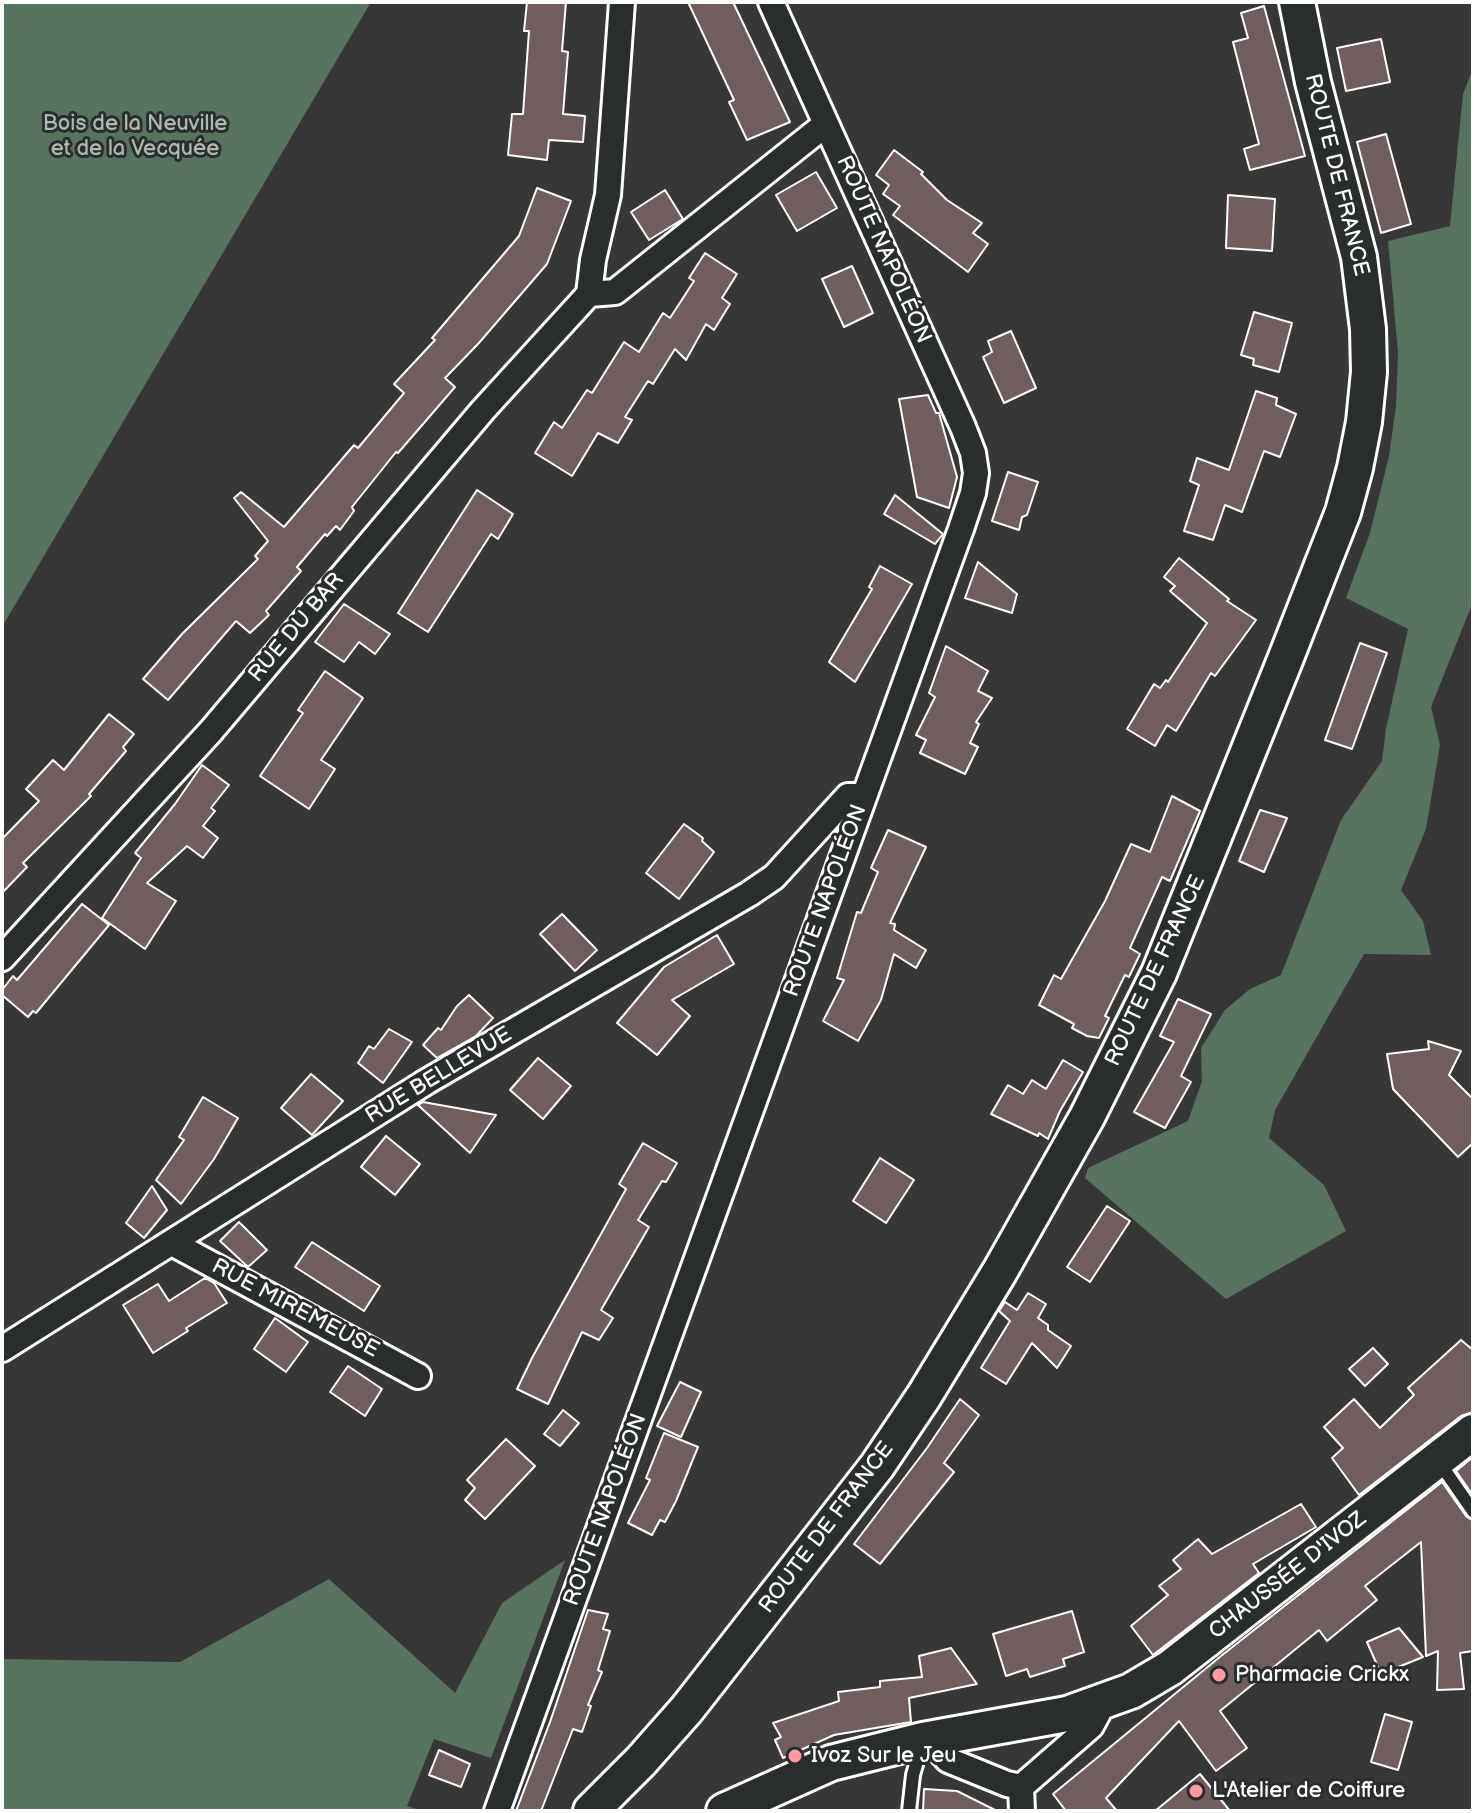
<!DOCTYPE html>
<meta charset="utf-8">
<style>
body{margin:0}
#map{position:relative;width:1475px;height:1813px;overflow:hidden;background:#383737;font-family:"Balsamiq Sans",sans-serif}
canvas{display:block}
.frame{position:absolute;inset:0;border:4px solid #fff;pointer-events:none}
</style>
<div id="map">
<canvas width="1475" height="1813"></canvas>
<div class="frame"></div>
</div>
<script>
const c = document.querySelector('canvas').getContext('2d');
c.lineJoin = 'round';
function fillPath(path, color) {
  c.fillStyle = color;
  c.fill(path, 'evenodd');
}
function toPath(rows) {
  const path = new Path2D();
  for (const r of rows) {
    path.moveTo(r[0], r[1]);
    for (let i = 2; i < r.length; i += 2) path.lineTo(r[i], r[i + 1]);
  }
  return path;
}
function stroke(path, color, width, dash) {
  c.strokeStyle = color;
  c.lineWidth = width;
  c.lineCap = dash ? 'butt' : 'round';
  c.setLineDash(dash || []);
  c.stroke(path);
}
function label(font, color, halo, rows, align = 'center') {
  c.font = font + ' "Balsamiq Sans",sans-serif';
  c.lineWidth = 6;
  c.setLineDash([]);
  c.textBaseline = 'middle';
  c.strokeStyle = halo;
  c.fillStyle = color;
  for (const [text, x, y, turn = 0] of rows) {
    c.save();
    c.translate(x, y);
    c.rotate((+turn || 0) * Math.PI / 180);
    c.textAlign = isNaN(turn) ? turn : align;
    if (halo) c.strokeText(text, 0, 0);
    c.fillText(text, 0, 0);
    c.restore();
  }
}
const green = toPath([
 [2,2,371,2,2,627],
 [1473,68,1473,602,1431,707,1440,745,1426,829,1401,890,1423,921,1431,955,1364,954,1275,1110,1269,1138,1324,1185,1346,1231,1226,1299,1085,1178,1088,1168,1188,1121,1202,1081,1201,1048,1225,1010,1250,989,1281,975,1341,820,1382,761,1386,729,1408,629,1346,598,1370,533,1389,456,1396,406,1398,352,1388,241,1450,226,1463,94],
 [565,1560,491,1758,434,1739,407,1806,423,1811,2,1811,2,1659,180,1662,329,1579,455,1693,502,1603]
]);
const building = toPath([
 [527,2,566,2,562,51,568,52,563,114,585,116,583,142,549,140,547,160,508,155,512,114,523,114,529,31,524,31,527,2],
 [688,2,733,2,790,122,747,140,729,102,734,100,688,2],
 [1264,6,1305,156,1250,170,1244,149,1259,144,1233,42,1248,38,1241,13,1264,6],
 [1381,39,1390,82,1346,91,1337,48,1381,39],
 [1386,134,1411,224,1381,233,1357,142,1386,134],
 [894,150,923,172,921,174,947,200,982,223,973,233,988,244,968,272,893,215,900,206,883,194,889,185,876,175,894,150],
 [816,172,837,208,797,231,776,195,816,172],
 [537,188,571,201,547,264,478,344,445,378,455,387,398,453,396,452,352,507,354,511,340,530,336,526,327,536,325,534,297,567,301,571,266,611,269,615,250,633,236,621,168,700,143,679,182,634,258,559,255,556,268,541,234,498,241,492,284,527,354,445,358,448,404,393,394,384,435,340,432,338,519,236,537,188],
 [665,190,683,219,649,240,631,212,665,190],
 [1228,195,1275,199,1272,251,1226,248,1228,195],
 [705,253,737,274,722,298,730,304,714,330,706,324,686,360,675,349,653,384,648,381,625,417,632,420,618,443,598,433,572,476,535,453,554,422,562,428,587,390,592,393,624,342,639,352,663,313,670,318,694,281,689,278,705,253],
 [852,266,873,313,844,327,822,279,852,266],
 [1254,312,1292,323,1279,372,1253,365,1254,359,1241,355,1254,312],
 [1011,331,1036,388,1004,403,983,357,992,352,988,341,1011,331],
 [1256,391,1277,398,1276,405,1296,414,1280,457,1264,451,1242,512,1225,505,1213,540,1184,531,1199,485,1190,481,1197,458,1229,470,1256,391],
 [928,395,936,413,939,413,957,477,949,508,917,497,899,399,928,395],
 [1008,472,1038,482,1027,515,1022,517,1019,530,992,521,1008,472],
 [477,490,513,514,498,539,491,534,428,632,398,613,477,490],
 [895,495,943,534,935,544,884,514,895,495],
 [1179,558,1229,599,1227,601,1256,620,1215,676,1211,673,1176,731,1167,725,1155,746,1127,729,1154,684,1160,688,1166,680,1168,682,1207,623,1170,591,1175,586,1164,577,1179,558],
 [978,562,1017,594,1012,613,965,598,978,562],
 [880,566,912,584,855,682,829,662,872,589,869,587,880,566],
 [344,604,390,634,375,654,359,642,344,662,315,642,344,604],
 [1360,643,1387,653,1352,749,1325,740,1360,643],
 [946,646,988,671,978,691,992,698,976,722,979,724,970,743,978,747,965,774,920,753,926,740,916,735,935,697,929,693,946,646],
 [325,671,363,698,321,760,335,769,309,809,260,776,303,713,298,710,325,671],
 [109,714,134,734,123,747,126,751,89,794,91,796,23,863,27,867,2,893,2,839,39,801,26,789,53,760,64,770,109,714],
 [202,765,229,785,211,808,215,811,203,826,218,838,203,858,187,846,147,883,176,901,145,949,102,918,141,858,135,853,175,804,202,765],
 [1172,796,1200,811,1170,881,1162,877,1130,948,1140,954,1129,977,1125,975,1105,1016,1109,1018,1099,1038,1087,1036,1072,1028,1074,1024,1039,1005,1054,975,1061,979,1105,901,1131,844,1150,852,1172,796],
 [1260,810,1287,818,1264,872,1239,861,1260,810],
 [684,824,703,838,702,841,714,852,679,899,646,873,684,824],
 [888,830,926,847,890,923,895,924,894,930,926,950,916,968,894,954,881,1000,858,1041,823,1021,844,980,837,978,857,912,861,913,878,872,871,868,888,830],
 [82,904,109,925,36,1013,33,1011,28,1017,2,995,2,990,13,976,17,980,82,904],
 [562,914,597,950,575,971,540,934,562,914],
 [717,935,734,964,672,1000,690,1016,657,1055,617,1023,664,967,717,935],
 [469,995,493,1018,476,1036,437,1058,423,1045,438,1028,441,1030,457,1006,469,995],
 [1178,999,1211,1014,1181,1076,1191,1082,1165,1128,1134,1112,1174,1042,1160,1036,1178,999],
 [389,1029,412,1042,383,1083,358,1063,369,1046,374,1049,389,1029],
 [1428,1041,1461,1051,1449,1075,1473,1099,1473,1143,1458,1157,1393,1089,1387,1054,1429,1049,1428,1041],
 [538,1058,571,1086,543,1119,510,1090,538,1058],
 [1063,1060,1083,1072,1060,1111,1048,1139,1039,1133,1038,1136,991,1114,1008,1085,1023,1094,1032,1080,1046,1089,1063,1060],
 [311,1074,343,1101,312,1135,281,1108,311,1074],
 [203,1097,238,1118,214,1159,181,1204,156,1180,184,1140,179,1137,203,1097],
 [423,1102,496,1115,470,1153,418,1105,423,1102],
 [386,1136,420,1164,395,1195,361,1167,386,1136],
 [643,1143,677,1163,666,1182,662,1181,638,1220,649,1227,601,1310,613,1318,599,1340,582,1332,548,1404,517,1389,533,1356,626,1189,619,1184,643,1143],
 [880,1158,914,1180,886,1223,853,1201,880,1158],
 [152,1186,167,1210,144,1238,126,1223,152,1186],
 [1107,1206,1130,1221,1090,1282,1067,1267,1107,1206],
 [239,1222,267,1250,248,1267,220,1241,239,1222],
 [312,1242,380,1286,364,1311,295,1267,312,1242],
 [205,1278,214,1283,227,1303,186,1328,188,1331,153,1353,123,1305,158,1284,169,1301,205,1278],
 [1028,1293,1046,1304,1038,1318,1048,1325,1048,1330,1071,1346,1057,1368,1032,1343,1006,1384,981,1368,1010,1321,999,1311,1005,1302,1017,1310,1028,1293],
 [275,1318,308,1342,286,1372,254,1349,275,1318],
 [1461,1340,1473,1350,1473,1412,1461,1416,1359,1495,1332,1458,1343,1448,1324,1427,1354,1399,1380,1428,1414,1395,1408,1388,1461,1340],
 [1373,1348,1388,1364,1365,1386,1349,1369,1373,1348],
 [348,1366,382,1389,365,1416,330,1392,348,1366],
 [680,1382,701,1392,681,1437,657,1426,680,1382],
 [960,1399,979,1415,944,1463,954,1472,880,1564,854,1544,927,1448,960,1399],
 [563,1410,579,1423,560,1446,544,1434,563,1410],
 [664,1433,698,1447,676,1501,665,1522,660,1520,652,1535,628,1523,650,1480,646,1478,664,1433],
 [506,1439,535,1466,485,1519,465,1500,475,1488,467,1480,506,1439],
 [1473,1457,1473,1482,1472,1494,1456,1471,1473,1457],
 [1442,1482,1466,1516,1472,1520,1473,1651,1460,1653,1464,1689,1437,1690,1438,1651,1426,1656,1421,1542,1365,1586,1377,1600,1327,1641,1319,1630,1220,1711,1247,1748,1216,1771,1179,1721,1106,1798,1117,1811,1066,1811,1053,1794,1221,1656,1442,1482],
 [1301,1504,1316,1527,1253,1564,1259,1573,1153,1655,1131,1626,1168,1595,1159,1586,1181,1569,1173,1560,1198,1539,1212,1554,1301,1504],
 [588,1610,608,1614,603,1629,610,1631,598,1670,602,1672,588,1705,591,1706,582,1732,573,1729,541,1811,516,1811,550,1722,588,1610],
 [1072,1611,1084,1652,1063,1659,1065,1666,1030,1677,1027,1669,1006,1676,993,1634,1072,1611],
 [1399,1628,1423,1657,1381,1674,1367,1642,1399,1628],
 [951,1648,977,1684,909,1698,911,1722,834,1735,783,1758,775,1740,781,1737,773,1723,839,1701,838,1692,880,1687,880,1681,922,1677,919,1656,951,1648],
 [1385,1714,1412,1722,1398,1770,1371,1762,1385,1714],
 [439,1750,470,1764,461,1787,429,1775,439,1750],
 [1200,1774,1230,1811,1155,1811,1200,1774],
 [924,1789,957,1791,997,1811,923,1811,924,1789]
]);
const service = toPath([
 [1439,1462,1473,1511],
 [909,1811,913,1775,922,1744]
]);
const minor = toPath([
 [622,2,608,195,593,260,589,294,615,292,826,124],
 [2,958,211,731,483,410,589,294],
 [172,1243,418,1376],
 [2,1349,426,1082,749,894,774,877,848,796,864,796],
 [935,1738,937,1748,948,1760,1007,1784,1021,1787,1091,1726,1098,1713,1095,1706],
 [1021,1787,1022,1811],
 [497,1811,961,529,973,493,976,473,973,453,963,427,771,2]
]);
const secondary = toPath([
 [591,1811,641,1761,687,1709,877,1466,924,1396,1000,1271,1087,1117,1159,973,1285,660,1343,512,1355,468,1364,422,1369,372,1368,329,1359,257,1313,82,1297,2],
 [724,1811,831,1763,923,1740,1067,1714,1131,1691,1170,1668,1473,1432]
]);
const markers = [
 [1219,1675,8,"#ff9aa2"],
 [795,1756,8,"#ff9aa2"],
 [1196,1791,8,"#ff9aa2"]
];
const parkNames = [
 ["Bois de la Neuville",135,124],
 ["et de la Vecquée",135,149]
];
const streetNames = [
 ["ROUTE DE FRANCE",1336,175,76],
 ["ROUTE NAPOLÉON",883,250,66],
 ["RUE DU BAR",297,628,-50],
 ["ROUTE NAPOLÉON",826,901,-70],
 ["ROUTE DE FRANCE",1156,971,-65],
 ["RUE BELLEVUE",439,1076,-31],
 ["RUE MIREMEUSE",295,1309,28],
 ["ROUTE NAPOLÉON",606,1510,-70],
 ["ROUTE DE FRANCE",827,1528,-53],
 ["CHAUSSÉE D'IVOZ",1288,1576,-38]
];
const poiNames = [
 ["Pharmacie Crickx",1235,1675],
 ["Ivoz Sur le Jeu",811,1756],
 ["L'Atelier de Coiffure",1212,1791]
];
fillPath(green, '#587260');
fillPath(building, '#705d5d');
stroke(building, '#fff', 2);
stroke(service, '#fff', 18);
stroke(minor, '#fff', 30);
stroke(secondary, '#fff', 40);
stroke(service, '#2a2d2e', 12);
stroke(minor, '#2a2d2e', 24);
stroke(secondary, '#2a2d2e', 34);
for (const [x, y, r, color] of markers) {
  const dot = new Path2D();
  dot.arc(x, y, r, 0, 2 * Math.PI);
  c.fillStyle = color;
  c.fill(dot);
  stroke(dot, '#2a2d2e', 3);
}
label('22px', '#acb8b0', '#2a2d2e', parkNames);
label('22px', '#fff', '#2a2d2e', streetNames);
label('22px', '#fff', '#2a2d2e', poiNames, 'left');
</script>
